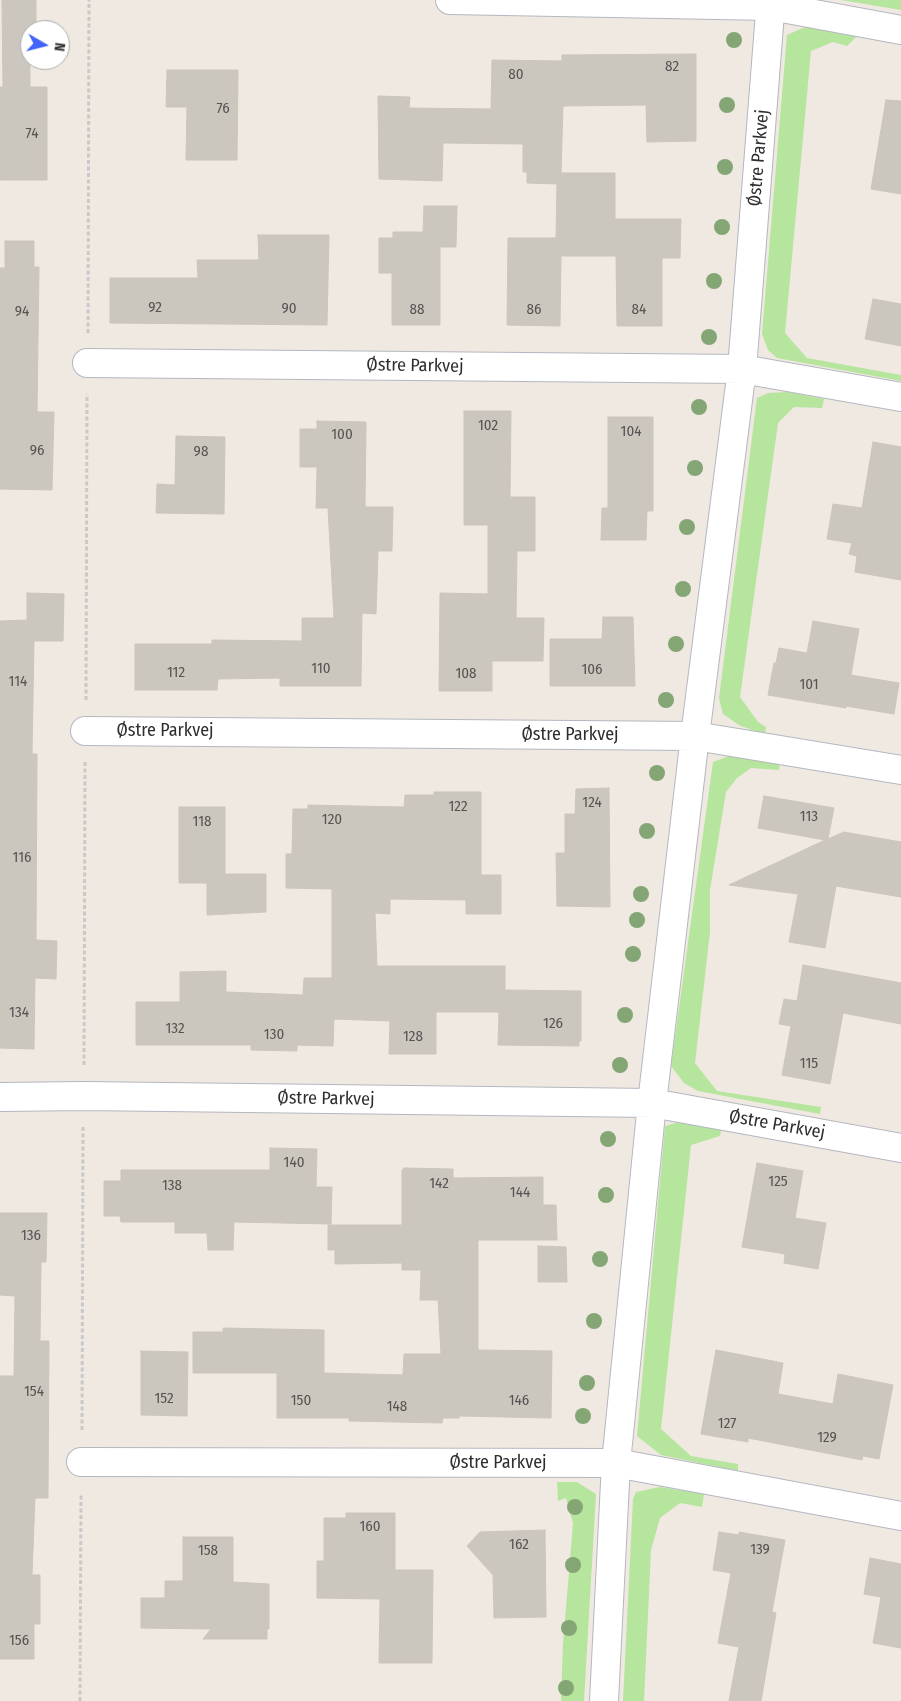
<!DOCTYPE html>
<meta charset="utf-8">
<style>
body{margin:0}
#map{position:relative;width:901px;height:1701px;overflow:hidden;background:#efe9e1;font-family:"Fira Sans Condensed",sans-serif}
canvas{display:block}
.north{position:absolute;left:20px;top:20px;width:50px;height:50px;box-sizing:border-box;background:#fff;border:1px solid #ababab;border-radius:50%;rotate:98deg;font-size:14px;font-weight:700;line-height:20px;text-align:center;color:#2e2e2e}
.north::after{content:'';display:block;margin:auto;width:18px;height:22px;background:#4264fb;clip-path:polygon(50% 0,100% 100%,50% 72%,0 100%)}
</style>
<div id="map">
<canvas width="901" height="1701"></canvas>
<div class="north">N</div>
</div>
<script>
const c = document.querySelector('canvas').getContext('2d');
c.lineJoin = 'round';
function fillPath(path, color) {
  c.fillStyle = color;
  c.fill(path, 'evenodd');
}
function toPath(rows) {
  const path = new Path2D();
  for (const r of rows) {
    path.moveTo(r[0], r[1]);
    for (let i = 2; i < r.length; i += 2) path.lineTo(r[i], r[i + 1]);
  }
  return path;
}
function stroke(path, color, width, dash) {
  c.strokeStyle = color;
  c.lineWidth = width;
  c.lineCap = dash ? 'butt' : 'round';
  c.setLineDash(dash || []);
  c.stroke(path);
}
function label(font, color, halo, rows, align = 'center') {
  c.font = font + ' "Fira Sans Condensed",sans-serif';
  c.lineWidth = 5;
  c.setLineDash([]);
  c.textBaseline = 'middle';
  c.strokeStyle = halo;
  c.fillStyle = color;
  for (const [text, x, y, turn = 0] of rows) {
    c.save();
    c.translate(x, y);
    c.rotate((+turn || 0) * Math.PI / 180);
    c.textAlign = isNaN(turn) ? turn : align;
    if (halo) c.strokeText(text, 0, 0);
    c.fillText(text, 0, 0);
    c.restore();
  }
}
const green = toPath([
 [841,0,901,0,901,10],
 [812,24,857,36,847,46,833,42,811,51,785,333,807,358,901,375,901,381,777,358,768,350,762,334,787,35],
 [787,392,824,399,822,408,794,407,778,423,740,697,758,722,766,727,765,735,739,725,723,714,719,698,757,398,768,393],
 [732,755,780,761,779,770,751,768,737,778,726,792,710,890,710,932,695,1063,717,1091,821,1107,820,1114,698,1091,684,1083,671,1066,713,762],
 [686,1120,722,1126,720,1136,691,1145,661,1429,691,1456,738,1464,738,1471,661,1455,637,1436,665,1126],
 [557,1482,577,1482,596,1494,584,1701,561,1701,563,1644,573,1523,566,1498,558,1501],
 [660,1487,704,1494,702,1507,680,1503,660,1518,651,1550,644,1701,623,1701,633,1499,636,1492]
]);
const building = toPath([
 [2,0,36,0,36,30,30,30,30,87,47,87,47,180,0,180,0,87,3,87,2,0],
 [696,54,696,141,647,142,646,105,563,106,561,173,615,173,615,219,681,219,680,258,662,258,662,326,617,326,616,256,561,256,560,326,507,325,508,238,556,238,557,184,527,183,527,172,523,172,523,144,443,143,442,181,379,179,378,96,410,97,409,108,491,109,492,60,562,61,562,55,696,54],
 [167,70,238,70,237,160,186,160,187,107,166,107,167,70],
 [886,100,901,101,901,194,871,189,886,100],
 [424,206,457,206,456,247,440,247,440,325,392,325,392,273,379,273,379,238,393,238,393,232,423,232,424,206],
 [258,235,329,235,327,325,110,323,110,278,198,278,197,260,259,260,258,235],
 [5,241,34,241,34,267,39,267,37,412,54,412,52,490,0,489,0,268,5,268,5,241],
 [873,299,901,304,901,346,865,339,873,299],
 [464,411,511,411,510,497,535,497,535,551,517,551,516,618,544,618,543,661,492,661,492,691,439,691,440,593,488,594,488,525,464,525,464,411],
 [608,417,653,417,653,511,647,511,646,540,601,540,602,508,608,508,608,417],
 [317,421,366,422,365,507,393,507,392,551,378,551,376,614,362,613,361,686,280,686,280,678,218,679,217,690,135,690,135,644,212,644,212,640,302,641,302,618,334,618,328,508,316,508,317,467,300,467,300,429,317,429,317,421],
 [176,436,225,437,224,514,156,513,157,484,175,485,176,436],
 [873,442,901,447,901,580,855,572,857,556,849,554,852,543,827,539,833,504,862,508,873,442],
 [27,593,64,594,63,641,34,641,32,754,37,754,36,940,57,941,56,979,35,978,34,1049,0,1048,0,621,27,620,27,593],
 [603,617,633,617,635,686,550,686,550,639,602,639,603,617],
 [813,621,859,629,851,675,899,683,894,714,846,706,846,708,768,695,774,663,776,663,779,648,807,653,813,621],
 [609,788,610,907,557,906,556,853,565,853,565,814,575,814,576,789,609,788],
 [434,792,481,792,481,875,501,875,501,914,466,914,466,900,390,899,390,914,375,913,377,966,505,966,505,990,581,991,581,1041,579,1041,579,1046,498,1045,499,1012,436,1012,436,1054,389,1054,390,1021,334,1019,333,1046,297,1045,297,1051,251,1050,251,1045,136,1045,136,1002,180,1002,180,972,226,971,226,992,303,995,304,978,332,978,332,889,286,888,286,854,292,854,293,809,308,809,308,805,404,807,405,795,434,795,434,792],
 [764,796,834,808,828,839,844,832,901,842,901,897,836,886,825,948,789,942,798,894,729,885,825,840,758,828,764,796],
 [179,807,225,807,225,874,266,874,266,912,207,915,207,883,179,883,179,807],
 [803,965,901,983,901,1024,843,1013,830,1084,782,1075,791,1026,779,1024,784,999,797,1001,803,965],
 [270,1148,317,1149,316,1187,332,1187,331,1224,234,1222,233,1250,208,1250,207,1233,175,1233,175,1222,121,1222,120,1216,104,1216,104,1181,121,1181,121,1170,270,1170,270,1148],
 [757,1163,803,1171,795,1218,826,1223,818,1269,784,1263,785,1254,742,1247,757,1163],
 [404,1168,453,1169,453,1178,543,1177,543,1205,556,1205,557,1240,478,1240,478,1350,552,1351,551,1418,459,1416,459,1418,443,1418,442,1423,349,1421,349,1418,277,1418,277,1373,193,1373,193,1332,223,1332,223,1328,324,1330,324,1373,403,1375,404,1354,441,1354,438,1300,420,1300,421,1270,402,1270,402,1263,335,1264,335,1250,328,1250,328,1225,402,1225,402,1170,404,1168],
 [0,1213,47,1213,46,1262,41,1262,40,1341,49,1341,48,1498,35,1498,32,1575,40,1575,40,1624,34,1624,34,1659,0,1659,0,1376,14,1376,15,1296,0,1295,0,1213],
 [538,1246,566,1247,567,1282,538,1282,538,1246],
 [716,1350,783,1363,778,1394,833,1404,838,1374,893,1385,879,1459,863,1456,862,1460,748,1438,748,1442,701,1434,716,1350],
 [141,1351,188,1352,187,1416,141,1415,141,1351],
 [346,1513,395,1513,395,1570,433,1570,432,1663,379,1663,380,1599,317,1598,317,1561,324,1561,324,1518,346,1518,346,1513],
 [545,1530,546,1617,494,1618,493,1575,467,1546,480,1532,545,1530],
 [719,1532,739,1535,739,1532,785,1540,772,1612,776,1613,761,1701,729,1701,739,1647,718,1643,731,1573,713,1570,719,1532],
 [183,1537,233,1537,233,1582,269,1584,269,1629,267,1629,267,1639,203,1639,211,1629,141,1628,141,1598,165,1598,165,1581,183,1581,183,1537],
 [870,1558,901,1564,901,1648,873,1643,881,1597,864,1594,870,1558]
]);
const path = toPath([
 [88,333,89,0],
 [86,700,87,394],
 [84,1065,85,762],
 [82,1430,83,1127],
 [80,1701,81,1494]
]);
const street = toPath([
 [450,0,771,6,901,30],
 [87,363,742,369,901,397],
 [85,731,695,736,901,770],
 [0,1097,84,1096,652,1103,901,1148],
 [81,1462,616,1463,901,1516],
 [604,1701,616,1463,652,1103,695,736,742,369,771,0]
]);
const trees = [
 [734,40],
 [727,105],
 [725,167],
 [722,227],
 [714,281],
 [709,337],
 [699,407],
 [695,468],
 [687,527],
 [683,589],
 [676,644],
 [666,700],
 [657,773],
 [647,831],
 [641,894],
 [637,920],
 [633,954],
 [625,1015],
 [620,1065],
 [608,1139],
 [606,1195],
 [600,1259],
 [594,1321],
 [587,1383],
 [583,1416],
 [575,1507],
 [573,1565],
 [569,1628],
 [566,1688]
];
const numberNames = [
 ["82",672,67],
 ["80",516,75],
 ["76",223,109],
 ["74",32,134],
 ["92",155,308],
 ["90",289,309],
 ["88",417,310],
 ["86",534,310],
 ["84",639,310],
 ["94",22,312],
 ["102",488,426],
 ["104",631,432],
 ["100",342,435],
 ["96",37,451],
 ["98",201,452],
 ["110",321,669],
 ["106",592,670],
 ["112",176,673],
 ["108",466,674],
 ["114",18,682],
 ["101",809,685],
 ["124",592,803],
 ["122",458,807],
 ["113",809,817],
 ["120",332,820],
 ["118",202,822],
 ["116",22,858],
 ["134",19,1013],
 ["126",553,1024],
 ["132",175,1029],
 ["130",274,1035],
 ["128",413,1037],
 ["115",809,1064],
 ["140",294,1163],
 ["125",778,1182],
 ["142",439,1184],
 ["138",172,1186],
 ["144",520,1193],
 ["136",31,1236],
 ["154",34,1392],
 ["152",164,1399],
 ["150",301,1401],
 ["146",519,1401],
 ["148",397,1407],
 ["127",727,1424],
 ["129",827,1438],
 ["160",370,1527],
 ["162",519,1545],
 ["139",760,1550],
 ["158",208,1551],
 ["156",19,1641]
];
const streetNames = [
 ["Østre Parkvej",759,158,-85],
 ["Østre Parkvej",415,366,1],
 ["Østre Parkvej",165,731],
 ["Østre Parkvej",570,735],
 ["Østre Parkvej",326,1099,1],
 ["Østre Parkvej",777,1125,10],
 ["Østre Parkvej",498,1463]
];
fillPath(green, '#b6e59e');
fillPath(building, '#cbc7bf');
stroke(building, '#cbc5ba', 1);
stroke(street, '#b4b7c1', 30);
stroke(path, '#c9c9c9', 3, [4, 2.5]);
stroke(street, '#fff', 28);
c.fillStyle = '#84a574';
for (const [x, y] of trees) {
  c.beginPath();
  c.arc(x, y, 8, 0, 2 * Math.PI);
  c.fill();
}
label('15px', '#555452', null, numberNames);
label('18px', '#2e2e2e', '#fff', streetNames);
</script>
